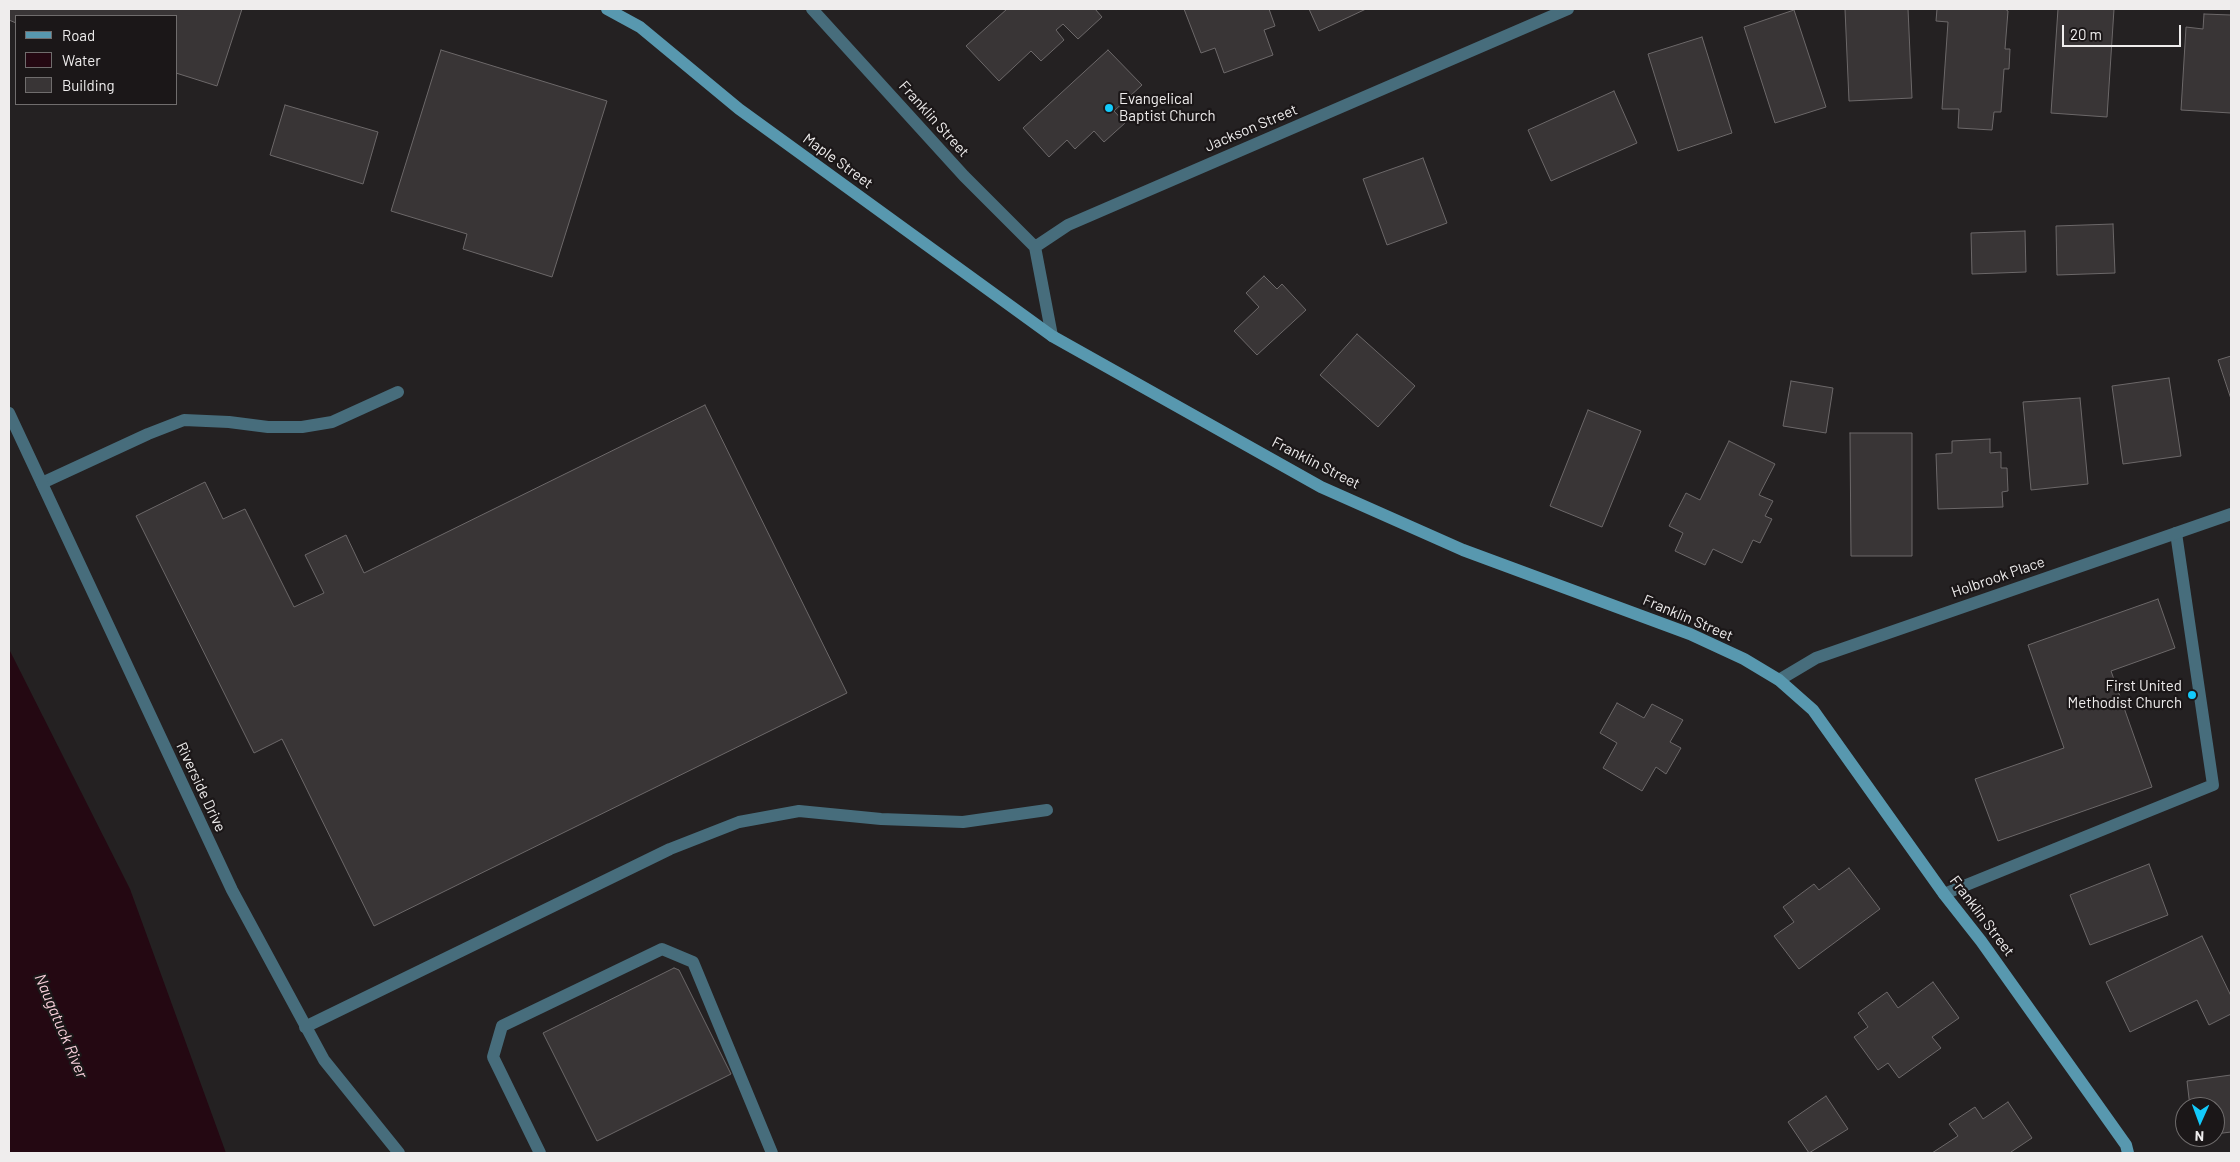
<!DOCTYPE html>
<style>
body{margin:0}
#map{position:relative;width:2240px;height:1162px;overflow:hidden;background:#242122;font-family:Barlow,sans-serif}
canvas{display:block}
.frame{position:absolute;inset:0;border:10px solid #efeded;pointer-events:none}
.legend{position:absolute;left:15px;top:15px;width:162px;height:90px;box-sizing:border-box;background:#1b1718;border:1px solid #706d6d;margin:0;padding:6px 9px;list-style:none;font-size:15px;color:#efeded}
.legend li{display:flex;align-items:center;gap:10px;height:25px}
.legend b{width:25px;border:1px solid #706d6d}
.north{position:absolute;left:2175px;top:1097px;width:50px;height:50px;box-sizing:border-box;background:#1b1718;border:1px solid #706d6d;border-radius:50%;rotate:182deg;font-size:14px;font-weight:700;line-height:20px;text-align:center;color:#efeded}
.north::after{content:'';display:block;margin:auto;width:18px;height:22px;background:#13cafb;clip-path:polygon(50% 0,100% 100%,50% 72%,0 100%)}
.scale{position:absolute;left:2062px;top:25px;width:119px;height:22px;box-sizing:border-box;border:2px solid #efeded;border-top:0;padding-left:6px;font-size:15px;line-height:18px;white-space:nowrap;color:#efeded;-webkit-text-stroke:4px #1b1718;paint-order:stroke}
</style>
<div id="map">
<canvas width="2240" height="1162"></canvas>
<div class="frame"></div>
<ul class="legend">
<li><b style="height:6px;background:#5898af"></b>Road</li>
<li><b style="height:14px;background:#240812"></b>Water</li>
<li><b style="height:14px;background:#393536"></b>Building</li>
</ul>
<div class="north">N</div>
<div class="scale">20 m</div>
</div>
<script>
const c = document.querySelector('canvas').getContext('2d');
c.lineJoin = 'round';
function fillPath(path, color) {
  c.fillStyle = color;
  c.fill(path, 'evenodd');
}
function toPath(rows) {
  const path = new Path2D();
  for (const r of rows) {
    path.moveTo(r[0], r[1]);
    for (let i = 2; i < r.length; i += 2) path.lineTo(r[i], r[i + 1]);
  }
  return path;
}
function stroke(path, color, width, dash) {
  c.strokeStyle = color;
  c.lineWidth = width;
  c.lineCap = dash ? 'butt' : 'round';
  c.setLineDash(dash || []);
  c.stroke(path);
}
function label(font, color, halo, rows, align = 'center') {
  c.font = font + ' Barlow,sans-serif';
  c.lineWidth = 4.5;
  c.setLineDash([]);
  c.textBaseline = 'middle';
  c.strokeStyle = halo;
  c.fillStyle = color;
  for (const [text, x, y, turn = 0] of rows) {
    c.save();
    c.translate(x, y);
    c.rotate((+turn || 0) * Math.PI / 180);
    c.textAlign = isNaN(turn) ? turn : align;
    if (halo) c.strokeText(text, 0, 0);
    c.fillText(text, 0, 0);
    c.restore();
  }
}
const water = toPath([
 [9,649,130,889,226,1153,9,1153]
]);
const building = toPath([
 [9,9,242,9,217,86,176,73,176,16,16,16,16,23,9,20,9,9],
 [1007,9,1095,9,1102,17,1078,39,1063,24,1056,30,1064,40,1041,61,1031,51,999,81,966,46,1007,9],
 [1184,9,1269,9,1275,26,1264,30,1273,55,1224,73,1215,48,1201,53,1184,9],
 [1309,9,1366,9,1319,31,1309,9],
 [1845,9,1908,9,1912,98,1849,101,1845,9],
 [1937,9,2005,9,2008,11,2005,49,2010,49,2009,69,2004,69,2001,112,1994,112,1992,130,1958,128,1959,109,1942,109,1948,22,1936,21,1937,9],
 [2058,9,2114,9,2107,117,2051,113,2058,9],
 [1794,10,1826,107,1775,123,1744,27,1794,10],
 [2204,14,2231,15,2231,113,2181,110,2186,27,2203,29,2204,14],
 [1702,37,1732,133,1678,151,1648,54,1702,37],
 [441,50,607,101,552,277,463,249,467,234,391,211,441,50],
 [1108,50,1142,85,1114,111,1125,123,1104,142,1094,131,1075,149,1067,140,1049,157,1023,128,1108,50],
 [1614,91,1637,143,1551,181,1528,130,1614,91],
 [285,105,378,132,363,184,270,155,285,105],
 [1423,158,1447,223,1387,245,1363,179,1423,158],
 [2113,224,2115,273,2057,275,2056,226,2113,224],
 [2025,231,2026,272,1972,274,1971,233,2025,231],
 [1264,276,1277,289,1282,284,1306,310,1257,355,1234,331,1259,307,1246,293,1264,276],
 [1357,334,1415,386,1378,427,1320,375,1357,334],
 [2231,356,2231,399,2218,360,2231,356],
 [2169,378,2181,456,2123,464,2112,386,2169,378],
 [1791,381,1833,388,1826,433,1783,426,1791,381],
 [2080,398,2088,484,2031,490,2023,402,2080,398],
 [705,405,847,693,374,926,282,739,254,753,136,516,205,482,223,519,245,509,294,607,324,593,305,555,346,535,364,573,705,405],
 [1588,410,1641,431,1602,527,1550,506,1588,410],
 [1850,433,1912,433,1912,556,1851,556,1850,433],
 [1990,439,1990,453,2001,452,2001,468,2007,468,2008,491,2002,492,2003,507,1938,509,1936,454,1952,453,1952,441,1990,439],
 [1729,441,1775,464,1759,495,1773,501,1765,516,1772,519,1760,543,1753,540,1742,563,1713,549,1705,565,1675,551,1683,533,1669,526,1686,493,1700,500,1729,441],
 [2158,599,2175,648,2111,671,2152,787,1998,841,1975,779,2064,748,2028,645,2158,599],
 [1617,703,1644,718,1652,704,1683,720,1670,742,1681,748,1666,774,1656,767,1642,791,1603,768,1617,743,1600,733,1617,703],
 [2149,864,2168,915,2090,945,2070,895,2149,864],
 [1849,868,1880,909,1799,969,1774,936,1794,922,1783,907,1814,884,1819,890,1849,868],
 [2202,936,2231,996,2231,1014,2209,1025,2197,1000,2130,1032,2106,982,2202,936],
 [674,968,679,970,731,1074,597,1141,543,1033,674,968],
 [1933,982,1959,1018,1932,1037,1941,1048,1899,1078,1888,1063,1878,1070,1854,1037,1868,1027,1858,1013,1887,992,1898,1008,1933,982],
 [2231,1075,2231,1132,2215,1134,2215,1107,2190,1107,2187,1081,2231,1075],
 [1826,1096,1848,1129,1809,1153,1788,1122,1826,1096],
 [2008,1102,2032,1138,2011,1152,2012,1153,1932,1153,1958,1136,1949,1124,1975,1107,1983,1119,2008,1102]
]);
const service = toPath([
 [42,483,148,434,184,420,229,422,268,427,302,427,332,422,398,392],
 [1944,894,2213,785,2176,533],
 [305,1027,670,849,739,822,799,811,881,819,963,822,1047,810],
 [540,1153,493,1057,502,1026,662,949,693,962,772,1153]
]);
const minor = toPath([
 [812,9,964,176,1035,247],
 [1052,336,1035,247,1068,225,1568,9],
 [9,413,232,890,324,1060,399,1153],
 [1779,680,1816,658,2231,514]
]);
const secondary = toPath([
 [607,9,640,27,739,109,1052,336,1321,487,1463,550,1690,634,1744,659,1779,680,1813,710,1944,894,1981,941,2126,1145,2128,1153]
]);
const markers = [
 [1109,108,5,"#13cafb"],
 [2192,695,5,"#13cafb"]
];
const poiNames = [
 ["Evangelical",1119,99],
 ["Baptist Church",1119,116],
 ["First United",2182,686,"right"],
 ["Methodist Church",2182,703,"right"]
];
const streetNames = [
 ["Franklin Street",934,119,48],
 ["Jackson Street",1251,128,-23],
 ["Maple Street",838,161,36],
 ["Franklin Street",1316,463,27],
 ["Holbrook Place",1998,577,-19],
 ["Franklin Street",1688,618,23],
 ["Riverside Drive",201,787,65],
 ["Franklin Street",1982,916,53]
];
const waterNames = [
 ["Naugatuck River",61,1026,67]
];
fillPath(water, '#240812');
fillPath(building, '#393536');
stroke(building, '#6c6869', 1);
stroke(service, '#476d7c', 12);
stroke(minor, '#476d7c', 12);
stroke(secondary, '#5898af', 12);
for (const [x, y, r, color] of markers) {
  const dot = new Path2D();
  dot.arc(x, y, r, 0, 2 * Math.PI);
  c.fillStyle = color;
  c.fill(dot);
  stroke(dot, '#1b1718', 2);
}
label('15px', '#efeded', '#1b1718', poiNames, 'left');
label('15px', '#efeded', '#1b1718', streetNames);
label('italic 16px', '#f8cfda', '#1b1718', waterNames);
</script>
